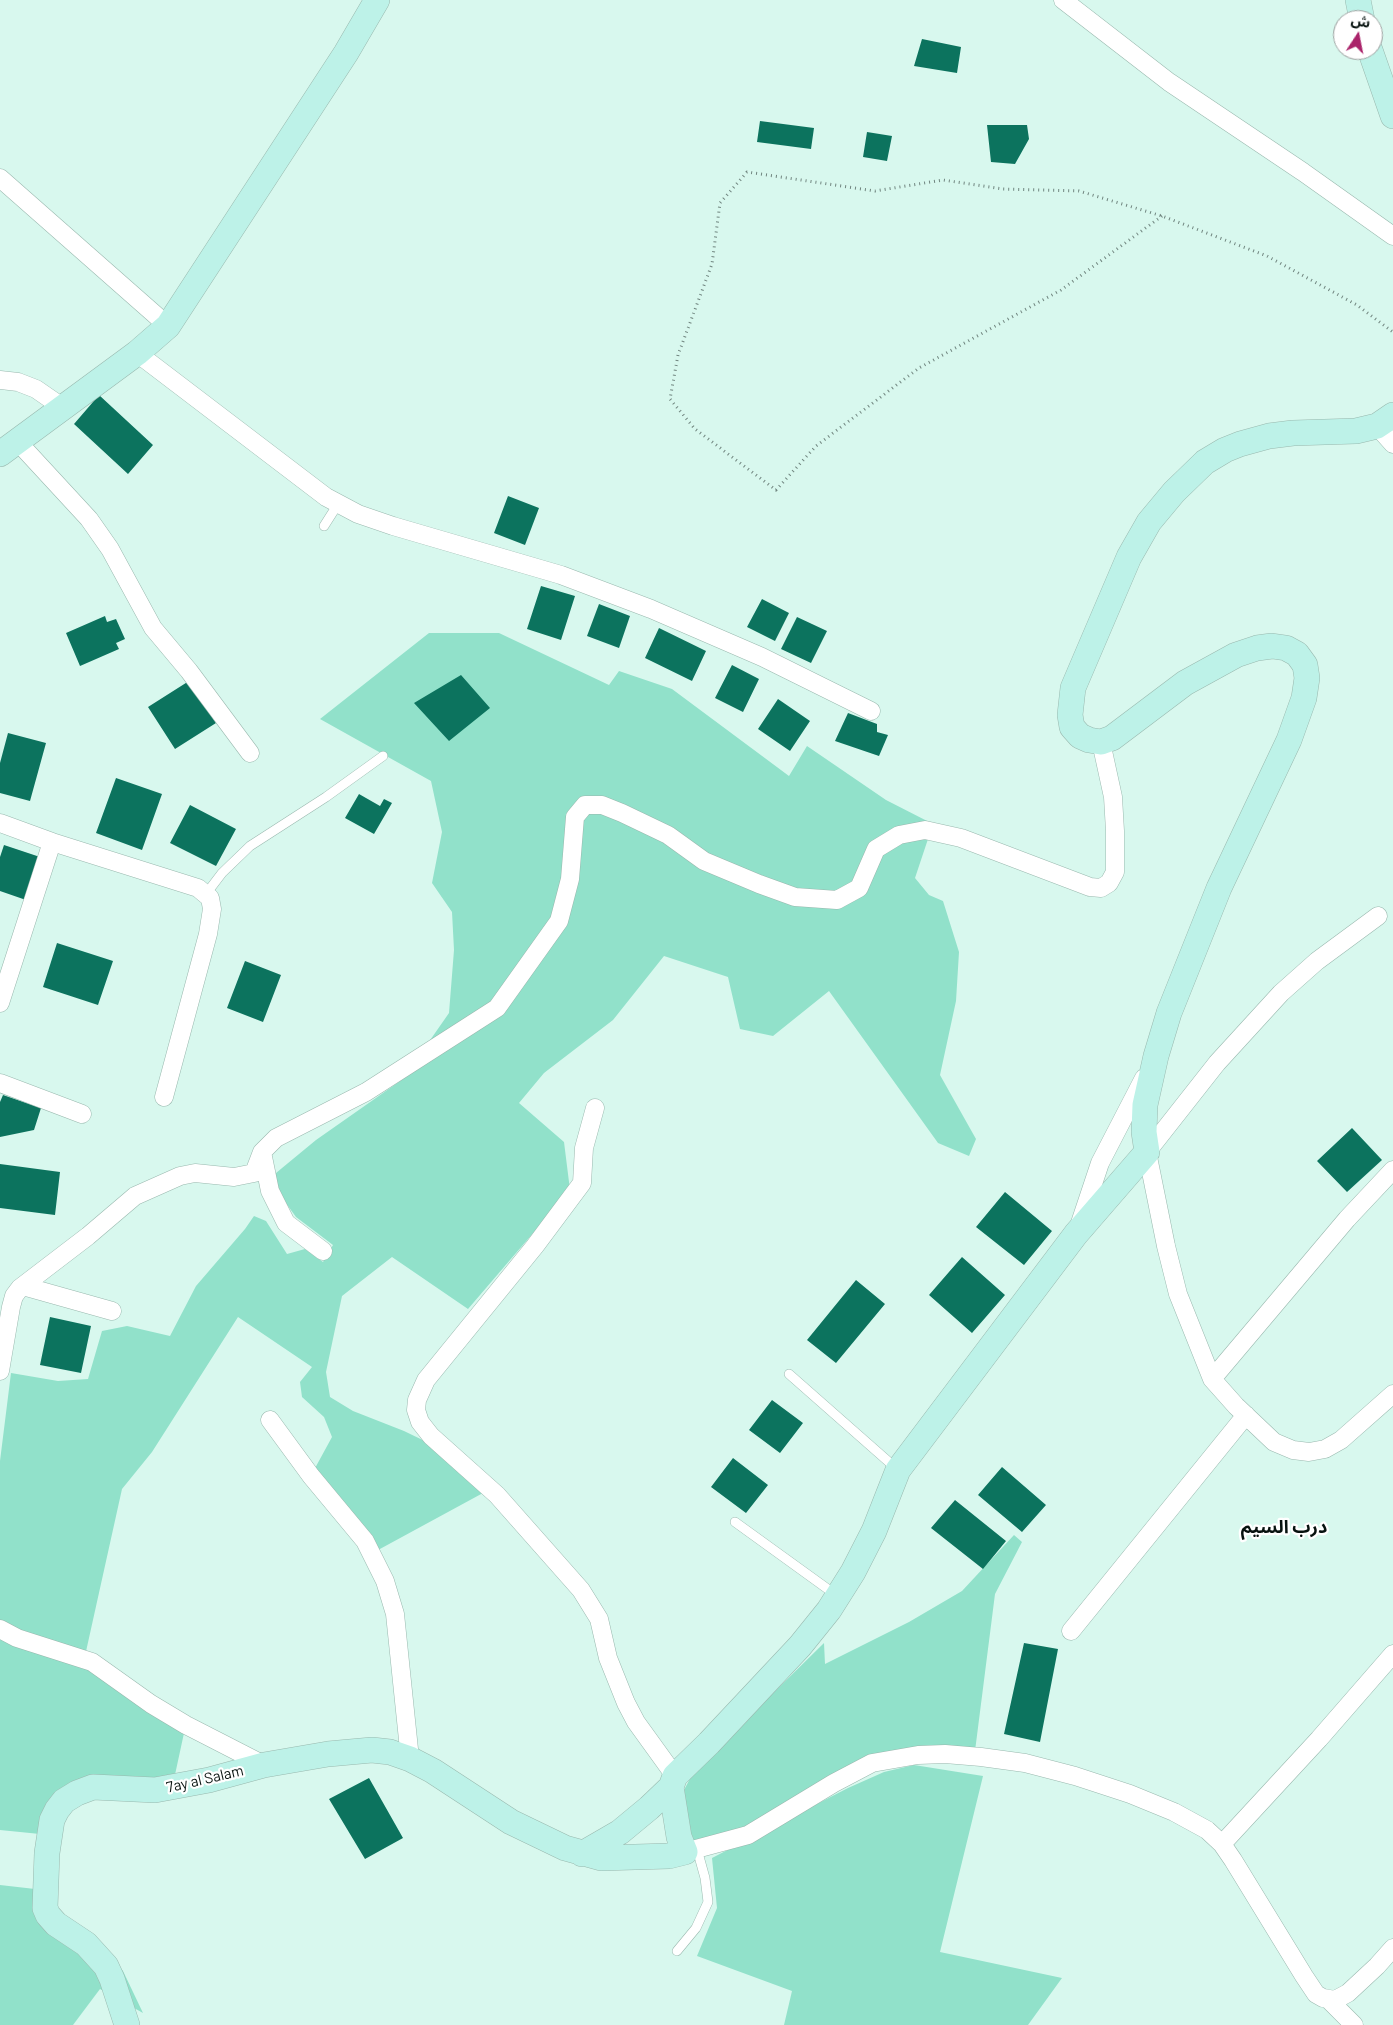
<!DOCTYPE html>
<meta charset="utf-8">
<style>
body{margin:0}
#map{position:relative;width:1393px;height:2025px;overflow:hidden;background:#d8f8ee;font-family:Barlow,"Noto Sans Arabic",sans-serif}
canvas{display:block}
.north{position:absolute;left:1333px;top:10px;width:50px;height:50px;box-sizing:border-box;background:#fff;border:1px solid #9ca09f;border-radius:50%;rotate:11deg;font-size:14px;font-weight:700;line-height:20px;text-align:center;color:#07120f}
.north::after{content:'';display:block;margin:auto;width:18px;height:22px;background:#aa236a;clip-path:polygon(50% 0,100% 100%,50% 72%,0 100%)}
</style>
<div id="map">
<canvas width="1393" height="2025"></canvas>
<div class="north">ش</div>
</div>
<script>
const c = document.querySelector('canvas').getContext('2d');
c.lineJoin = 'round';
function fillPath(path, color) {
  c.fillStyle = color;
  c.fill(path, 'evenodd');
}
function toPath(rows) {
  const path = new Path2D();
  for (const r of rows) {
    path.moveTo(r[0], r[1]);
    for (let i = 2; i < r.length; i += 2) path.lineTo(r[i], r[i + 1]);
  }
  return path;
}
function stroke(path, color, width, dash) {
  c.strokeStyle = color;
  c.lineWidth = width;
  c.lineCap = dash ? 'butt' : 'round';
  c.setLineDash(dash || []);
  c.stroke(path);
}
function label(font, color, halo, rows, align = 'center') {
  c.font = font + ' Barlow,"Noto Sans Arabic",sans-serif';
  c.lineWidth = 4.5;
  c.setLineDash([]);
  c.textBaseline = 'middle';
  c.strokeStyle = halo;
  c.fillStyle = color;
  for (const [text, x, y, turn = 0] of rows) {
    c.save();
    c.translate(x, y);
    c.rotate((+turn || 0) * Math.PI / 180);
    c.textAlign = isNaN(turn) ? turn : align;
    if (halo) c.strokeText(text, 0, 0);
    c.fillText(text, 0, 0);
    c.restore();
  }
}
const green = toPath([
 [429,633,499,633,609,685,619,671,672,689,789,776,807,746,886,800,933,824,915,878,929,895,943,901,959,952,956,1001,940,1075,976,1139,969,1156,938,1143,829,991,773,1036,740,1029,728,977,664,956,613,1020,544,1073,519,1103,564,1142,570,1190,468,1309,392,1257,342,1296,326,1372,330,1397,353,1411,404,1431,433,1445,483,1493,367,1556,314,1470,332,1437,324,1417,302,1397,300,1382,312,1367,238,1317,152,1452,122,1489,83,1665,184,1733,173,1784,59,1794,38,1909,108,1953,123,1971,143,2013,100,1989,73,2025,0,2025,0,1885,35,1889,40,1834,0,1830,0,1461,11,1373,58,1381,88,1379,102,1331,127,1326,170,1336,196,1286,245,1229,254,1216,266,1221,287,1254,305,1249,323,1262,333,1245,296,1217,275,1188,276,1173,316,1140,403,1079,449,1013,454,950,452,912,432,883,442,832,431,781,320,719],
 [1014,1535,1022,1542,995,1594,975,1751,880,1756,740,1833,690,1843,684,1790,694,1771,824,1643,825,1664,909,1622,962,1591],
 [914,1765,983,1776,940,1952,1062,1978,1028,2025,784,2025,792,1991,697,1956,717,1908,712,1858,848,1788,884,1772]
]);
const building = toPath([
 [922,39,961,47,957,73,914,66],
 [760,121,814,128,811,149,757,142],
 [987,125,1027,125,1029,139,1015,164,991,162],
 [867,132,892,136,887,161,863,157],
 [99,395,153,445,128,474,74,424],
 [508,496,539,508,525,545,494,533],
 [541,586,575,596,561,640,527,629],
 [762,599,789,613,775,641,747,627],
 [599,604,630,616,619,648,587,636],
 [105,616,107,622,116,619,125,639,116,643,119,649,80,666,66,633],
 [797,617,827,631,811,663,781,649],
 [659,628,706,651,692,681,645,658],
 [732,665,759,679,743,712,715,698],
 [461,675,490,708,449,741,414,703],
 [189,681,216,723,175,749,148,707],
 [778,699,810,721,790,751,758,729],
 [848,713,877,724,877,732,888,735,879,756,835,741],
 [8,733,46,743,30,801,0,793,0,763],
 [116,778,162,794,142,850,96,833],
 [359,794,380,806,384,799,392,803,374,834,345,818],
 [190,805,236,829,216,866,170,843],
 [4,845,40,857,26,900,0,891,0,857],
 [57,943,113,961,98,1005,43,987],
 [245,961,281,975,263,1022,227,1008],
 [3,1095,41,1108,34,1130,0,1137,0,1102],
 [1352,1128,1382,1160,1347,1192,1317,1161],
 [0,1164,60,1172,55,1215,0,1208],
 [1005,1192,1052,1231,1024,1265,976,1227],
 [962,1257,1005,1295,972,1333,929,1295],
 [856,1280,885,1304,836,1363,807,1340],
 [50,1317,91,1326,81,1373,40,1365],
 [772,1400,803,1423,780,1453,749,1430],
 [733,1458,768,1485,746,1513,711,1487],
 [1002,1467,1046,1505,1022,1532,978,1495],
 [955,1500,1006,1541,983,1569,931,1528],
 [1024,1643,1058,1649,1040,1742,1004,1734],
 [369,1778,403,1838,365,1859,329,1799]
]);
const path = toPath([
 [1162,216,1061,290,919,368,816,446,776,490,695,429,670,399,678,355,712,264,720,203,747,172,875,191,943,180,1003,189,1079,191,1162,216,1267,256,1357,305,1393,332]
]);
const lane = toPath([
 [324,526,338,504],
 [206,894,222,873,250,846,326,797,383,756],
 [789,1374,898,1470],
 [735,1522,836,1595],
 [677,1951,696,1928,708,1902,705,1878,697,1849]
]);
const street = toPath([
 [1063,0,1169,82,1303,172,1393,236],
 [0,178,168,326],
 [137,353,326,497,358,514,393,526,561,575,651,609,762,657,871,711],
 [0,380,18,382,36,389,62,407],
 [1377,426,1393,444],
 [17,441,89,519,110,549,153,628,189,671,250,753],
 [0,823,52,842,198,888,210,898,212,909,208,934,164,1097],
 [1378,916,1317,961,1281,993,1217,1063,1147,1152,1166,1246,1178,1294,1212,1379,1236,1406,1274,1442,1293,1450,1309,1452,1325,1449,1341,1440,1393,1394],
 [0,1003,52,842],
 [0,1083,82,1114],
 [595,1108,584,1148,582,1183,535,1246,426,1380,417,1400,416,1410,420,1422,431,1436,497,1495,581,1590,599,1619,608,1658,626,1703,636,1722,675,1776],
 [262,1152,270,1191,286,1223,323,1251],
 [1079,1226,1100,1163,1144,1078],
 [23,1286,112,1311],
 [0,1371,11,1307,14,1296,20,1288,88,1236,135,1196,180,1176,195,1173,234,1177,254,1173,262,1152,276,1138,366,1092,497,1008,559,921,570,879,575,817,585,805,602,805,622,813,668,835,704,861,759,884,795,897,837,900,859,888,876,849,899,835,925,830,961,838,1090,887,1101,888,1109,883,1115,872,1115,831,1113,797,1101,742],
 [1212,1379,1347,1219,1393,1170],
 [270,1420,311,1476,365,1541,385,1581,395,1614,410,1759],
 [0,1629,17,1638,92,1662,151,1704,186,1725,264,1765],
 [1071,1631,1246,1415],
 [1222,1844,1319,1739,1393,1654],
 [685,1852,748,1835,834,1783,872,1763,918,1755,945,1754,981,1757,1025,1763,1075,1776,1130,1794,1174,1812,1207,1830,1222,1844,1233,1860,1304,1976,1316,1994,1323,1998,1335,2000,1348,1993,1377,1966,1393,1948],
 [1329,2000,1354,2025]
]);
const secondary = toPath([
 [1358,0,1362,20],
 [1370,50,1393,116],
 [0,454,137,353,168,326,346,53,377,0],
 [582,1854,620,1832,649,1808,671,1787],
 [127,2025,112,1979,106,1966,86,1944,56,1924,48,1915,45,1908,47,1853,52,1820,57,1810,64,1801,77,1793,93,1787,155,1790,209,1780,264,1765,328,1754,372,1750,390,1752,410,1759,433,1771,511,1822,565,1848,601,1858,669,1856,685,1852,679,1837,671,1787,675,1776,709,1743,800,1646,829,1610,853,1572,874,1531,898,1470,1076,1234,1147,1152,1144,1132,1145,1105,1156,1056,1169,1013,1219,888,1289,740,1304,698,1307,678,1305,665,1297,654,1286,648,1272,646,1257,648,1236,655,1185,683,1112,738,1101,742,1089,740,1080,736,1072,727,1070,715,1073,688,1129,557,1149,522,1174,492,1205,462,1225,450,1240,444,1269,436,1293,433,1356,431,1377,426,1393,415]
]);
const streetNames = [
 ["7ay al Salam",205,1779,-13]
];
const quarterNames = [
 ["درب السيم",1284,1527]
];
fillPath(green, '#91e1ca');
fillPath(building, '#0c735e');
stroke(lane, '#99b8ae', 10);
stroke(street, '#99b8ae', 19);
stroke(secondary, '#99b8ae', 26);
stroke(path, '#70857f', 3, [1, 4]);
stroke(lane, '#fff', 9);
stroke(street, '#fff', 18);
stroke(secondary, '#bdf2e8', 25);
label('15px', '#07120f', '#fff', streetNames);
label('bold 18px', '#07120f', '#fff', quarterNames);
</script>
